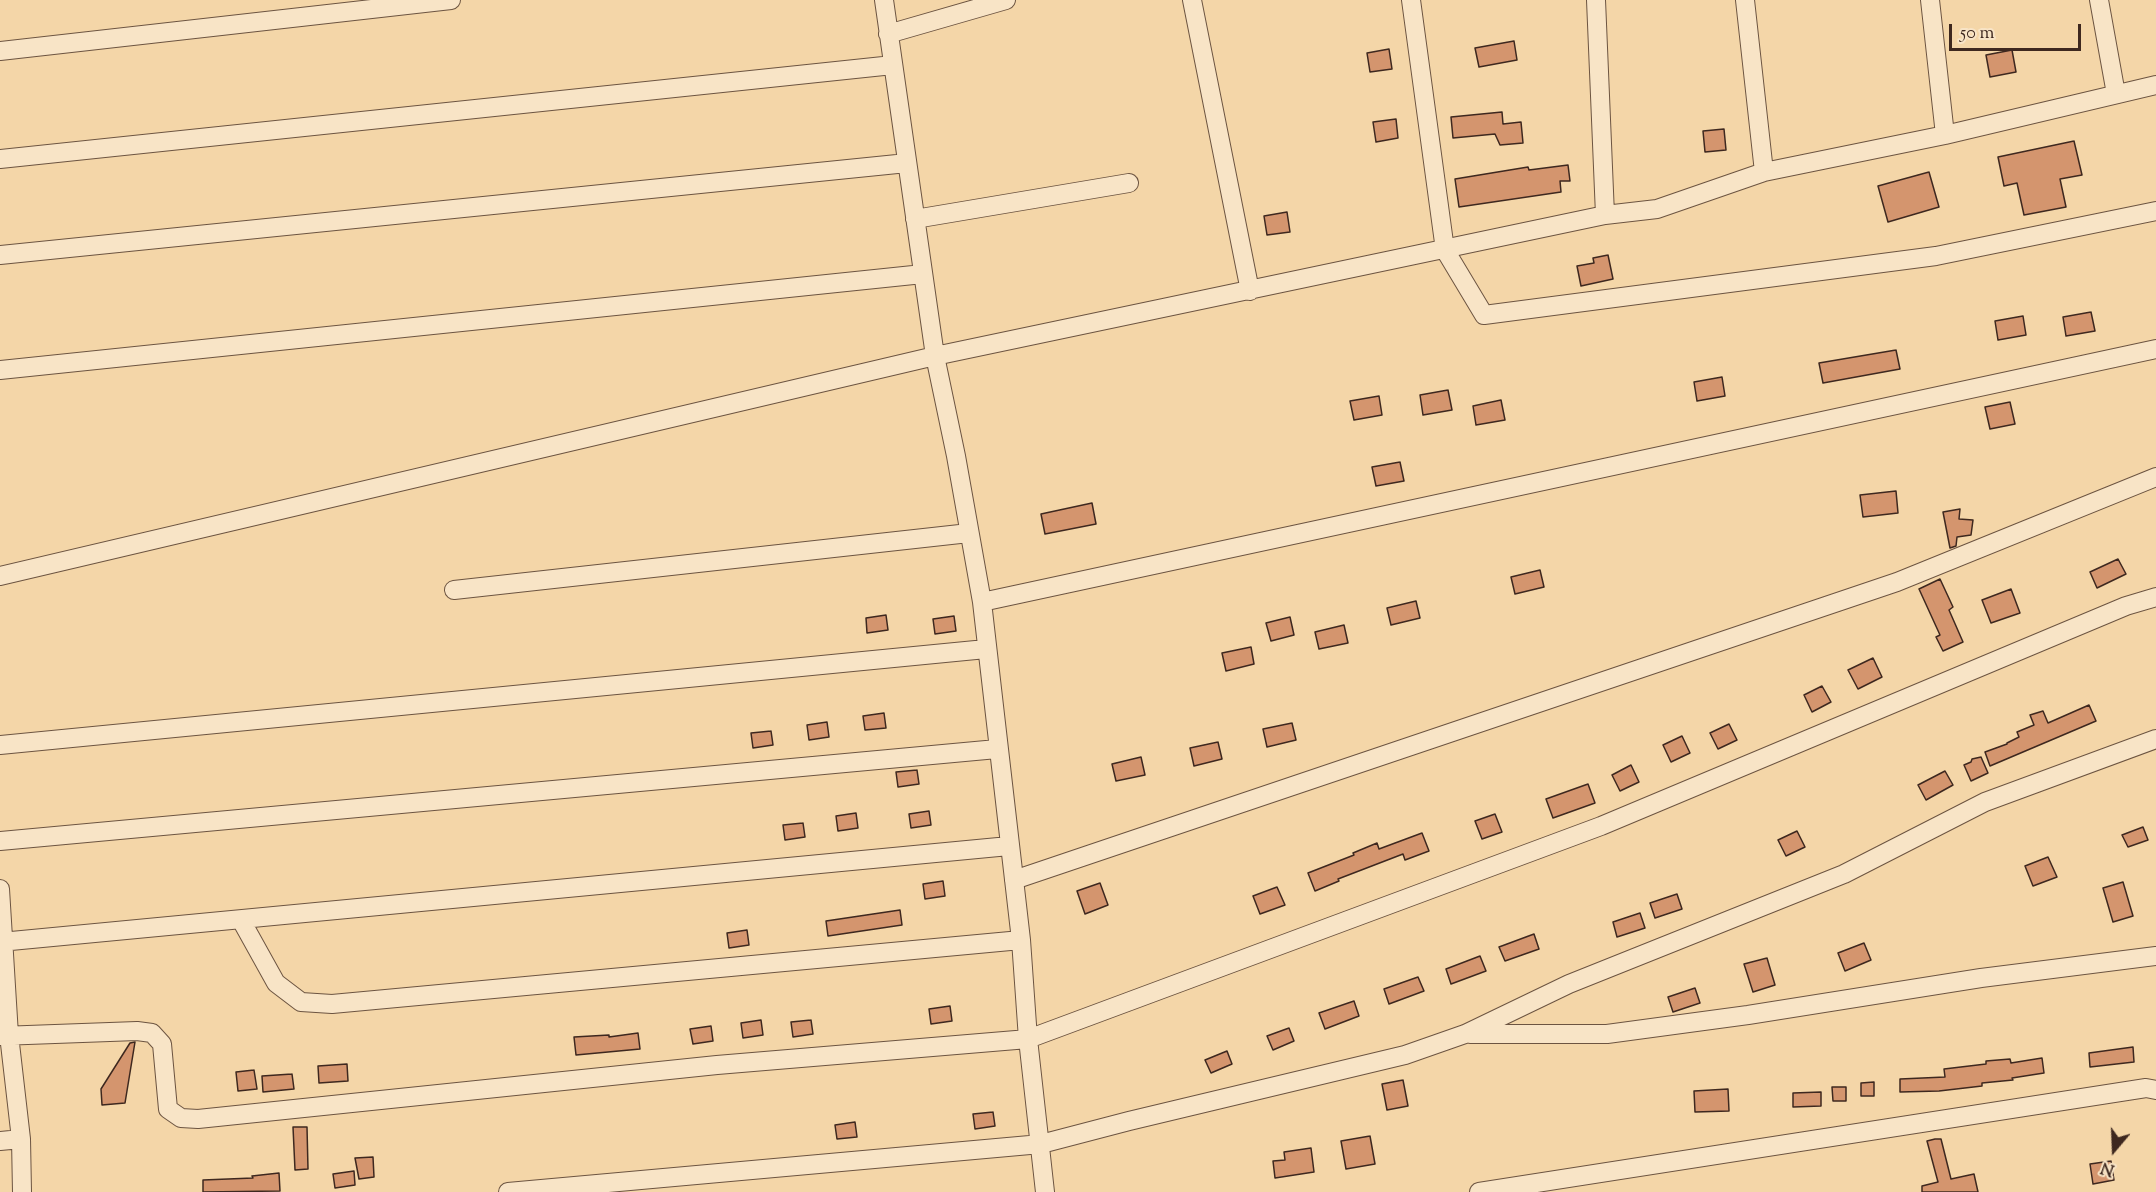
<!DOCTYPE html>
<style>
body{margin:0}
#map{position:relative;width:2156px;height:1192px;overflow:hidden;background:#f4d6a8;font-family:"Sorts Mill Goudy",serif}
canvas{display:block}
.north{position:absolute;left:2084px;top:1120px;width:60px;height:60px;-webkit-text-stroke:4px #f8e4c6;paint-order:stroke;rotate:199deg;font-size:16px;font-weight:700;line-height:24px;text-align:center;color:#3e281f}
.north::after{content:'';display:block;margin:auto;width:21px;height:27px;background:#3e281f;clip-path:polygon(50% 0,100% 100%,50% 72%,0 100%)}
.scale{position:absolute;left:1949px;top:24px;width:132px;height:27px;box-sizing:border-box;border:3px solid #3e281f;border-top:0;padding-left:8px;font-size:18px;line-height:21px;white-space:nowrap;color:#3e281f;-webkit-text-stroke:4px #f8e4c6;paint-order:stroke}
</style>
<div id="map">
<canvas width="2156" height="1192"></canvas>
<div class="north">N</div>
<div class="scale">50 m</div>
</div>
<script>
const c = document.querySelector('canvas').getContext('2d');
c.lineJoin = 'round';
function fillPath(path, color) {
  c.fillStyle = color;
  c.fill(path, 'evenodd');
}
function toPath(rows) {
  const path = new Path2D();
  for (const r of rows) {
    path.moveTo(r[0], r[1]);
    for (let i = 2; i < r.length; i += 2) path.lineTo(r[i], r[i + 1]);
  }
  return path;
}
function stroke(path, color, width, dash) {
  c.strokeStyle = color;
  c.lineWidth = width;
  c.lineCap = dash ? 'butt' : 'round';
  c.setLineDash(dash || []);
  c.stroke(path);
}
const building = toPath([
 [1514,41,1517,60,1479,67,1475,48,1514,41],
 [1389,49,1392,69,1370,72,1367,53,1389,49],
 [2012,50,2016,72,1990,77,1986,55,2012,50],
 [1502,112,1503,124,1521,122,1523,143,1500,145,1495,134,1453,138,1451,117,1502,112],
 [1396,119,1398,138,1376,142,1373,122,1396,119],
 [1724,129,1726,150,1705,152,1703,131,1724,129],
 [2074,141,2082,175,2060,179,2066,207,2024,215,2017,183,2004,186,1998,157,2074,141],
 [1568,165,1570,181,1560,181,1561,192,1459,207,1455,179,1528,167,1529,170,1568,165],
 [1929,172,1939,207,1888,222,1878,186,1929,172],
 [1287,212,1290,232,1267,235,1264,216,1287,212],
 [1608,255,1613,279,1581,286,1577,266,1594,263,1593,258,1608,255],
 [2091,312,2095,331,2066,336,2063,317,2091,312],
 [2023,316,2026,335,1998,340,1995,321,2023,316],
 [1896,350,1900,369,1823,383,1819,363,1896,350],
 [1722,377,1725,396,1697,401,1694,382,1722,377],
 [1448,390,1452,410,1423,415,1420,395,1448,390],
 [1379,396,1382,415,1354,420,1350,401,1379,396],
 [1501,400,1505,420,1476,425,1473,406,1501,400],
 [2010,402,2015,424,1990,429,1985,407,2010,402],
 [1400,462,1404,481,1376,486,1372,467,1400,462],
 [1896,491,1898,513,1863,517,1860,495,1896,491],
 [1092,503,1096,524,1045,534,1041,514,1092,503],
 [1960,509,1959,519,1973,520,1971,535,1957,537,1956,546,1950,548,1943,512,1960,509],
 [2118,559,2126,574,2097,588,2090,572,2118,559],
 [1540,570,1544,587,1515,594,1511,577,1540,570],
 [1940,579,1953,607,1949,610,1963,642,1943,651,1936,637,1940,635,1919,589,1940,579],
 [2011,589,2020,613,1991,623,1982,600,2011,589],
 [1416,601,1420,618,1391,625,1387,608,1416,601],
 [886,615,888,630,867,633,866,618,886,615],
 [954,616,956,631,935,634,933,619,954,616],
 [1290,617,1294,635,1271,641,1266,623,1290,617],
 [1344,625,1348,643,1319,649,1315,632,1344,625],
 [1251,647,1254,664,1226,671,1222,653,1251,647],
 [1873,658,1882,677,1858,689,1848,670,1873,658],
 [1822,686,1831,702,1812,712,1804,695,1822,686],
 [2089,705,2096,721,1990,766,1985,752,2007,744,2007,743,2019,737,2017,732,2034,725,2030,715,2043,711,2048,723,2089,705],
 [884,713,886,728,865,730,863,716,884,713],
 [827,722,829,737,809,740,807,725,827,722],
 [1292,723,1296,740,1267,747,1263,729,1292,723],
 [1729,724,1737,740,1718,749,1710,733,1729,724],
 [771,731,773,745,753,748,751,733,771,731],
 [1682,736,1690,753,1671,762,1663,745,1682,736],
 [1218,742,1222,759,1194,766,1190,748,1218,742],
 [1141,757,1145,775,1116,781,1112,764,1141,757],
 [1981,757,1988,773,1971,781,1964,765,1971,762,1972,759,1981,757],
 [1631,765,1639,782,1620,791,1612,775,1631,765],
 [917,770,919,784,898,787,896,772,917,770],
 [1945,771,1953,785,1926,800,1918,785,1945,771],
 [1588,784,1595,803,1553,818,1546,799,1588,784],
 [929,811,931,825,911,828,909,814,929,811],
 [856,813,858,828,838,831,836,816,856,813],
 [1495,814,1502,832,1482,839,1475,821,1495,814],
 [803,823,805,837,785,840,783,825,803,823],
 [2143,827,2148,840,2128,847,2122,835,2143,827],
 [1797,831,1805,847,1786,856,1778,840,1797,831],
 [1422,833,1429,851,1405,860,1403,854,1338,879,1339,881,1315,891,1308,873,1354,855,1353,853,1377,843,1379,849,1422,833],
 [2048,857,2057,877,2033,886,2025,866,2048,857],
 [943,881,945,896,925,899,923,884,943,881],
 [2123,882,2133,916,2113,922,2103,888,2123,882],
 [1100,883,1108,905,1085,914,1077,891,1100,883],
 [1277,887,1285,905,1260,914,1253,896,1277,887],
 [1677,894,1682,909,1655,918,1650,903,1677,894],
 [900,910,902,925,828,936,826,921,900,910],
 [1640,913,1645,928,1617,937,1613,922,1640,913],
 [747,930,749,945,729,948,727,933,747,930],
 [1534,934,1539,949,1505,961,1499,947,1534,934],
 [1864,943,1871,960,1845,971,1838,953,1864,943],
 [1480,956,1486,971,1451,984,1446,969,1480,956],
 [1767,958,1775,985,1753,992,1744,964,1767,958],
 [1418,977,1424,991,1389,1004,1384,989,1418,977],
 [1695,988,1700,1003,1673,1012,1668,997,1695,988],
 [1354,1001,1359,1016,1325,1029,1319,1013,1354,1001],
 [950,1006,952,1021,931,1024,929,1009,950,1006],
 [761,1020,763,1035,743,1038,741,1023,761,1020],
 [811,1020,813,1034,793,1037,791,1022,811,1020],
 [711,1026,713,1041,693,1044,690,1029,711,1026],
 [1289,1028,1294,1041,1273,1050,1267,1036,1289,1028],
 [638,1033,640,1049,576,1055,574,1037,609,1035,609,1037,638,1033],
 [135,1042,125,1103,102,1105,101,1089,130,1043,135,1042],
 [2133,1047,2134,1062,2090,1067,2089,1053,2133,1047],
 [1227,1051,1232,1064,1211,1073,1205,1060,1227,1051],
 [2042,1058,2044,1073,2012,1078,2013,1080,1982,1083,1982,1086,1939,1091,1900,1092,1900,1079,1945,1077,1944,1069,1986,1064,1986,1061,2010,1059,2011,1063,2042,1058],
 [347,1064,348,1081,319,1083,318,1066,347,1064],
 [254,1070,257,1089,238,1091,236,1072,254,1070],
 [292,1074,294,1089,263,1092,262,1076,292,1074],
 [1403,1080,1408,1106,1387,1110,1382,1084,1403,1080],
 [1874,1082,1874,1096,1861,1096,1861,1083,1874,1082],
 [1832,1087,1846,1087,1846,1101,1833,1101,1832,1087],
 [1728,1089,1729,1111,1695,1112,1694,1091,1728,1089],
 [1821,1092,1821,1106,1793,1107,1793,1093,1821,1092],
 [993,1112,995,1126,975,1129,973,1114,993,1112],
 [855,1122,857,1137,837,1139,835,1125,855,1122],
 [293,1127,307,1127,308,1169,295,1170,293,1127],
 [1370,1136,1375,1164,1346,1169,1341,1141,1370,1136],
 [1935,1139,1941,1139,1951,1179,1974,1174,1978,1192,1922,1192,1922,1186,1938,1182,1927,1141,1935,1139],
 [1311,1148,1314,1172,1275,1178,1273,1161,1285,1160,1284,1152,1311,1148],
 [373,1157,374,1177,359,1179,355,1158,373,1157],
 [2111,1161,2114,1180,2093,1184,2090,1164,2111,1161],
 [354,1171,355,1185,335,1188,333,1174,354,1171],
 [279,1173,280,1191,203,1192,203,1180,253,1178,252,1176,279,1173]
]);
const minor = toPath([
 [884,0,935,356,956,456,982,602,1021,940,1028,1039,1045,1192],
 [1192,0,1250,291],
 [1411,0,1445,250,1484,315,1936,256,2156,211],
 [1596,0,1605,215],
 [1745,0,1764,172],
 [1930,0,1945,135],
 [2099,0,2116,94],
 [888,34,1006,0],
 [0,51,451,0],
 [0,159,893,65],
 [915,219,1129,183],
 [0,255,907,163],
 [0,370,923,274],
 [0,576,935,356,1605,215,1657,209,1764,172,1945,135,2156,85],
 [454,590,969,533],
 [982,602,2156,349],
 [0,745,986,649],
 [0,841,997,749],
 [1014,880,1897,582,2156,477],
 [0,889,9,1035,21,1139,22,1192],
 [241,920,276,983,301,1002,332,1004,1021,940],
 [0,942,1009,846],
 [1470,1034,1607,1034,1748,1015,1981,978,2156,956],
 [0,1036,137,1031,152,1033,162,1044,168,1109,181,1118,198,1119,717,1065,1028,1039,1601,826,2126,606,2156,597],
 [0,1141,21,1139],
 [508,1192,1041,1144,1129,1121,1405,1055,1465,1034,1569,984,1844,874,1985,802,2156,739],
 [1479,1192,2146,1088,2156,1090]
]);
fillPath(building, '#d4956e');
stroke(building, '#3e281f', 1.5);
stroke(minor, '#6c5441', 20);
stroke(minor, '#f8e4c6', 18);
</script>
